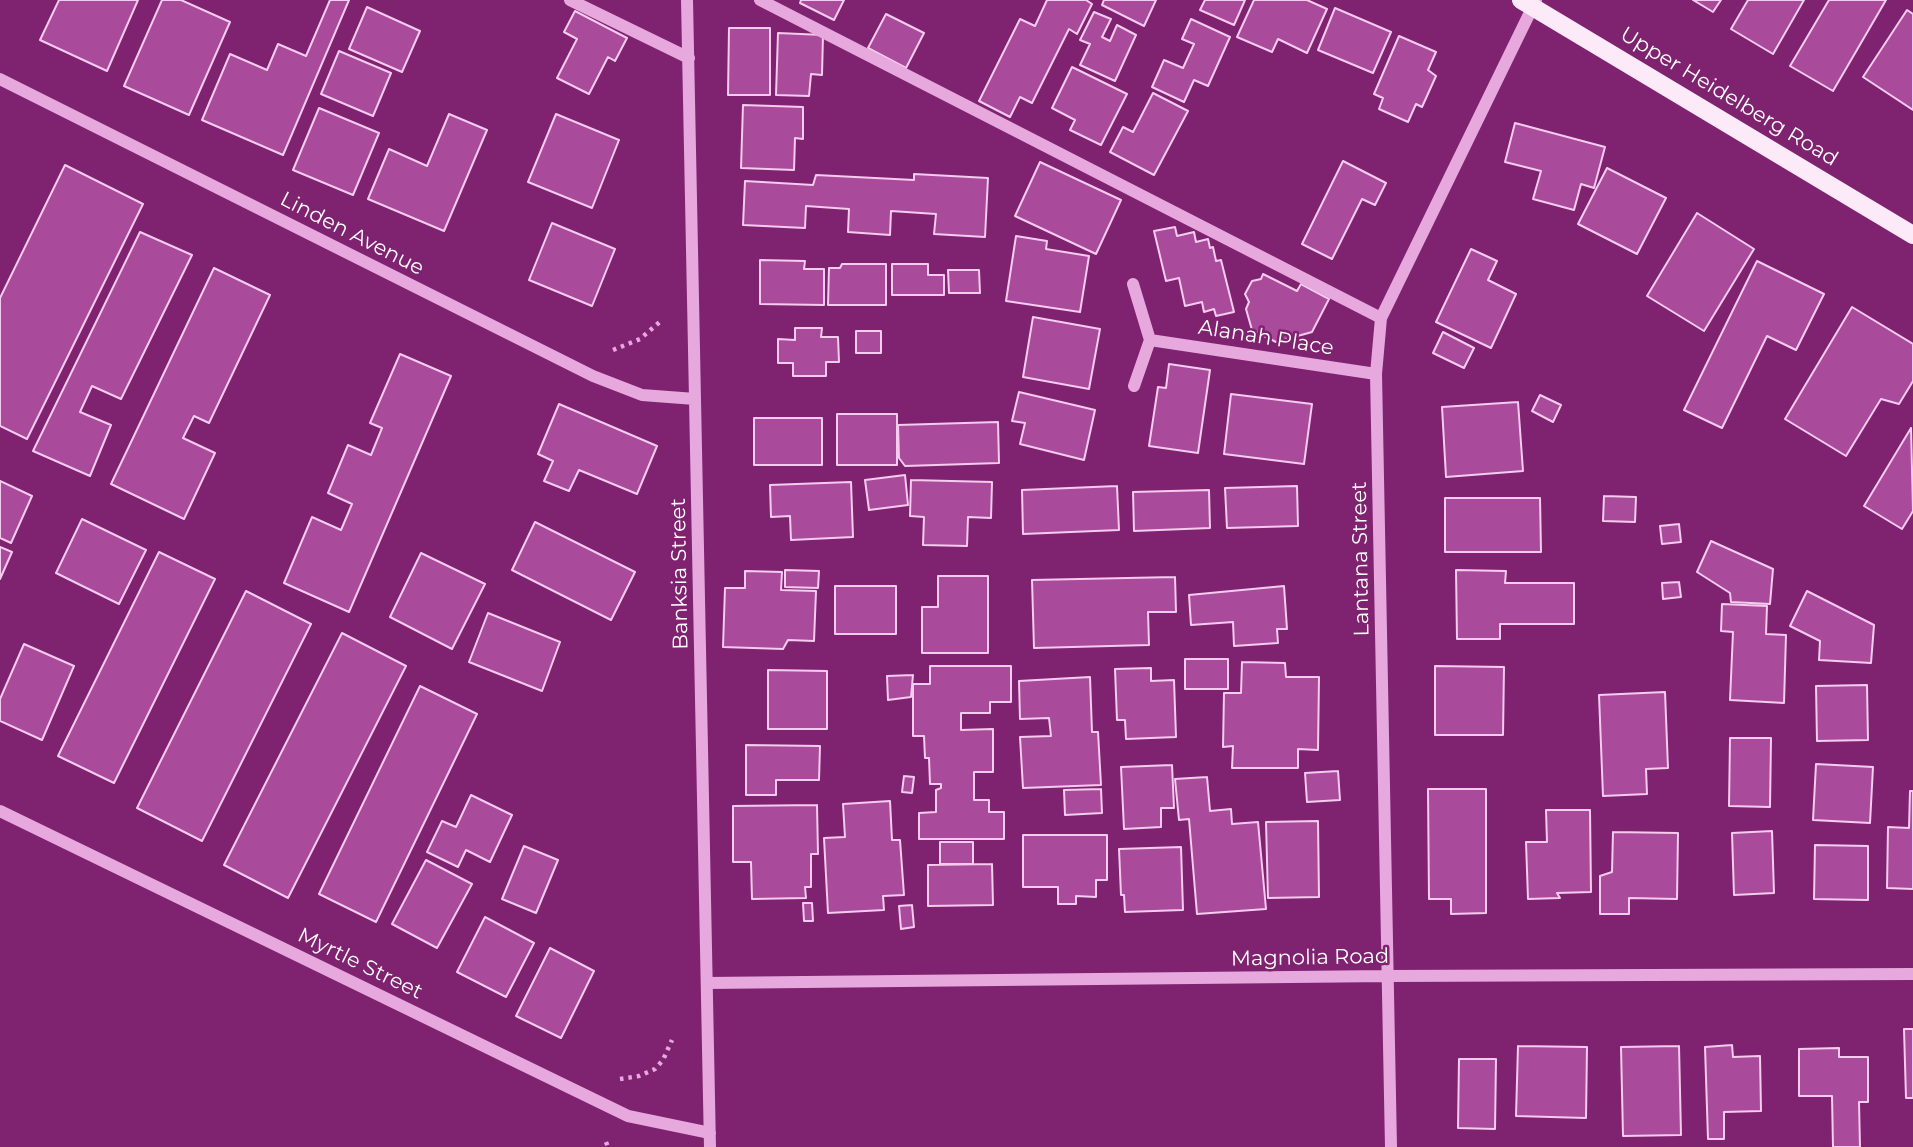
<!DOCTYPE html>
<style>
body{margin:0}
canvas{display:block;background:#7f2270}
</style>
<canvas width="1913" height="1147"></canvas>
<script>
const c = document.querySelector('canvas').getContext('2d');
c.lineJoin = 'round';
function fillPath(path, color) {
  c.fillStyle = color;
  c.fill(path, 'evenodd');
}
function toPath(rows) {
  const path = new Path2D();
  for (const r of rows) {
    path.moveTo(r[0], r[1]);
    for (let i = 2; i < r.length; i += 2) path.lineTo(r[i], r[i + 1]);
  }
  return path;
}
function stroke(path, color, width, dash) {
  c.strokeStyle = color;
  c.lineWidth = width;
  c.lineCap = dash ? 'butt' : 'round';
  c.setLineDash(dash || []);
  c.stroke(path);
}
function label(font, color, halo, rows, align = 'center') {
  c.font = font + ' Montserrat,sans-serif';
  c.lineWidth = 5;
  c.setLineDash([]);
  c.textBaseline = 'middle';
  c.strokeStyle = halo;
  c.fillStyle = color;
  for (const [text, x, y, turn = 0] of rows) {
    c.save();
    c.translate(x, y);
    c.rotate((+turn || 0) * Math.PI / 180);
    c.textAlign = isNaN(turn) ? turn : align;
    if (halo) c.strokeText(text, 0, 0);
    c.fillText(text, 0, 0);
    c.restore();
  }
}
const building = toPath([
 [59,0,138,0,107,71,40,40,59,0],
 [162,0,181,0,230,22,189,115,124,86,162,0],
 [330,0,349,0,283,155,202,120,230,54,267,70,278,44,306,56,330,0],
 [801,0,844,0,834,20,800,3,801,0],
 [1047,0,1086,0,1092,4,1077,34,1069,29,1032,103,1020,97,1010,117,979,101,1020,19,1035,26,1047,0],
 [1104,0,1156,0,1144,26,1102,5,1104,0],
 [1205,0,1245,0,1234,25,1200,10,1205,0],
 [1254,0,1307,0,1327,9,1307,53,1278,39,1272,52,1237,37,1254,0],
 [1693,0,1721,0,1713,12,1693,0],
 [1748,0,1804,0,1773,54,1731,29,1748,0],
 [1829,0,1886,0,1833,91,1790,66,1829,0],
 [367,7,420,31,402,72,349,49,367,7],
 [1335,8,1391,32,1373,73,1318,50,1335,8],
 [1907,10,1913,14,1913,110,1863,77,1907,10],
 [575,11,627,38,615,61,608,57,589,94,557,78,577,39,564,32,575,11],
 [1094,12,1111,19,1102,37,1110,41,1117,25,1136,35,1115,81,1080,65,1090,44,1080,40,1094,12],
 [886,14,924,33,906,68,868,48,886,14],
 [1191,19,1230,37,1208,86,1194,80,1184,102,1152,87,1164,60,1183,68,1194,44,1182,39,1191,19],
 [729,28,770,28,770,95,728,95,729,28],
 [778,33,823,35,822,75,811,74,809,96,776,95,778,33],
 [1399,36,1436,52,1428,70,1436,76,1422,107,1416,104,1408,122,1379,109,1383,98,1374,94,1399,36],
 [339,51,391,73,373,116,321,94,339,51],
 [1072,67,1127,94,1101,145,1070,130,1075,120,1052,108,1072,67],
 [1153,93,1188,111,1154,175,1110,152,1123,127,1133,132,1153,93],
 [743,105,803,107,803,139,795,138,794,170,741,168,743,105],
 [319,108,379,133,353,195,293,170,319,108],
 [449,114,487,130,444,231,368,199,389,149,427,166,449,114],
 [556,114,619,140,592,208,528,182,556,114],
 [1515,123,1605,147,1594,188,1581,184,1574,210,1533,199,1541,171,1505,162,1515,123],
 [1343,161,1386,183,1375,205,1362,199,1332,259,1302,244,1343,161],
 [1040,162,1121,200,1096,254,1015,216,1040,162],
 [65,165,143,204,27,439,0,426,0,298,65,165],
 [1607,168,1666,198,1637,254,1578,224,1607,168],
 [914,174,988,178,985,237,934,234,936,214,891,211,890,235,848,232,849,209,806,206,805,228,743,225,745,181,813,185,816,175,914,180,914,174],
 [1697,213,1754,249,1704,331,1647,296,1697,213],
 [552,223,615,249,592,306,529,280,552,223],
 [1175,227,1177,236,1194,232,1196,242,1208,239,1210,248,1213,247,1216,261,1221,260,1234,312,1216,316,1214,309,1204,312,1202,302,1185,306,1179,278,1166,281,1154,231,1175,227],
 [140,232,192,255,121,399,92,386,80,412,111,425,90,476,33,451,140,232],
 [1016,236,1047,241,1046,249,1089,256,1080,312,1006,301,1016,236],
 [1471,249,1497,261,1488,280,1516,294,1491,348,1436,322,1471,249],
 [760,260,805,261,804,269,824,269,824,305,760,304,760,260],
 [1757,261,1824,294,1796,350,1767,336,1722,428,1684,410,1757,261],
 [842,264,886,264,886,305,828,305,829,268,840,268,842,264],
 [892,264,928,264,928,275,944,275,944,295,892,295,892,264],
 [214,268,270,295,209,423,194,416,183,438,215,453,184,519,111,484,214,268],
 [948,270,979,270,980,293,949,293,948,270],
 [1263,274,1297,291,1301,284,1329,299,1312,332,1276,342,1252,330,1246,309,1249,302,1245,294,1252,281,1261,279,1263,274],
 [1852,307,1913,344,1913,381,1899,404,1881,399,1846,456,1785,419,1852,307],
 [1033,317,1100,329,1089,389,1023,377,1033,317],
 [795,328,822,328,821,337,838,337,839,362,826,362,826,376,793,376,793,363,778,363,778,339,795,340,795,328],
 [856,331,881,331,881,353,856,353,856,331],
 [1443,332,1474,348,1464,368,1433,353,1443,332],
 [400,354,451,376,349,612,284,583,312,517,341,530,352,504,328,493,348,445,371,455,382,428,370,423,400,354],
 [1169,364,1210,370,1198,453,1149,446,1158,387,1166,388,1169,364],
 [1019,392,1095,410,1084,460,1020,444,1025,423,1012,421,1019,392],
 [1231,394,1312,404,1304,464,1224,454,1231,394],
 [1540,395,1561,405,1553,422,1532,411,1540,395],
 [1518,402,1523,471,1446,477,1442,407,1518,402],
 [559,404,657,446,637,494,579,470,569,491,544,481,553,461,538,454,559,404],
 [837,414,897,414,897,465,837,465,837,414],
 [754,418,822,418,822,465,754,465,754,418],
 [998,422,999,463,905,466,899,458,898,425,998,422],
 [1911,428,1913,511,1902,529,1864,506,1911,428],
 [905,475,908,505,869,510,865,480,905,475],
 [911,480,992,482,991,518,968,517,967,546,923,545,924,517,910,516,911,480],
 [0,481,32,496,11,543,0,538,0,481],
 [851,482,853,537,791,540,790,516,771,517,770,485,851,482],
 [1117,486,1119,530,1023,534,1022,490,1117,486],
 [1297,486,1298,526,1227,528,1225,488,1297,486],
 [1209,490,1210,528,1134,531,1133,492,1209,490],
 [1604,496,1636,497,1635,522,1603,521,1604,496],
 [1445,498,1540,498,1541,552,1445,552,1445,498],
 [82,519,146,550,119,604,56,573,82,519],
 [535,522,635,572,611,620,512,570,535,522],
 [1679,524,1681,542,1662,544,1660,526,1679,524],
 [1711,541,1773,569,1770,604,1731,602,1730,593,1697,572,1711,541],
 [0,547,12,552,0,579,0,547],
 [159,552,215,579,114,783,58,756,159,552],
 [421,553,485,584,452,649,390,617,421,553],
 [785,570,819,571,818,588,785,587,785,570],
 [1456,570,1506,571,1505,583,1574,583,1574,624,1500,624,1500,639,1457,639,1456,570],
 [745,571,782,572,781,590,816,591,814,641,788,640,783,649,723,647,725,588,745,588,745,571],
 [938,576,988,576,988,653,922,653,922,607,938,607,938,576],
 [1175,577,1176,612,1148,612,1149,645,1034,648,1032,580,1175,577],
 [1679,582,1681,597,1663,599,1662,583,1679,582],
 [835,586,896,586,896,634,835,634,835,586],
 [1284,586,1287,629,1277,629,1278,643,1234,646,1233,622,1191,625,1189,595,1284,586],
 [246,591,311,624,202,841,137,808,246,591],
 [1807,591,1874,625,1871,663,1819,660,1820,641,1790,626,1807,591],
 [1722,604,1767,606,1766,634,1786,635,1784,703,1730,700,1733,632,1721,631,1722,604],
 [488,613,560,642,542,691,469,662,488,613],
 [342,633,406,666,288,898,224,865,342,633],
 [24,644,74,666,42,740,0,721,0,699,24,644],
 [1185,659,1228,659,1228,689,1185,689,1185,659],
 [1242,662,1285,663,1286,677,1319,677,1318,750,1298,749,1298,768,1232,768,1233,746,1223,747,1224,693,1241,693,1242,662],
 [930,666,1011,666,1011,702,990,702,990,713,961,713,961,730,993,729,993,772,974,772,974,800,989,800,989,812,1004,812,1004,839,919,839,919,813,936,812,936,790,941,788,941,784,930,784,929,758,925,758,924,736,913,736,913,684,930,684,930,666],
 [1435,666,1504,667,1503,735,1435,735,1435,666],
 [1151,668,1151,681,1174,680,1176,737,1126,739,1125,720,1117,720,1115,669,1151,668],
 [768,670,827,671,827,729,768,729,768,670],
 [913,675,911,697,888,700,887,676,913,675],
 [1090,677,1092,732,1098,732,1101,785,1023,788,1020,737,1051,736,1049,718,1020,719,1019,681,1090,677],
 [1867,685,1868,740,1817,741,1816,686,1867,685],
 [420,686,477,714,376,922,319,894,420,686],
 [1665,692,1668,768,1646,769,1647,794,1603,796,1599,695,1665,692],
 [1730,738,1771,738,1770,807,1729,806,1730,738],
 [746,745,820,746,819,780,776,780,776,795,746,795,746,745],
 [1816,764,1873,767,1870,823,1813,820,1816,764],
 [1172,765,1174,808,1161,808,1161,827,1124,829,1121,767,1172,765],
 [1338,771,1340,800,1307,802,1305,773,1338,771],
 [904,776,914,777,912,793,902,792,904,776],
 [1207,777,1210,811,1231,809,1232,824,1258,822,1266,909,1197,914,1189,819,1179,820,1175,779,1207,777],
 [1101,789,1102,813,1065,815,1064,790,1101,789],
 [1428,789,1486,789,1486,913,1451,914,1451,899,1429,899,1428,789],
 [1910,791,1913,791,1913,889,1887,888,1888,827,1909,828,1910,791],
 [471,795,512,815,490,862,466,850,458,867,427,852,442,821,456,827,471,795],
 [890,801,892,840,900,840,904,895,883,896,884,910,828,913,824,838,845,837,843,804,890,801],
 [817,805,818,854,811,854,811,887,805,887,806,898,752,899,751,862,733,862,733,806,817,805],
 [1546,810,1590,810,1591,892,1557,893,1560,898,1528,899,1526,842,1547,842,1546,810],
 [1318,821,1319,897,1268,898,1266,822,1318,821],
 [1772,831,1774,893,1734,895,1732,833,1772,831],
 [1613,832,1678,833,1677,899,1629,898,1629,914,1600,914,1600,876,1612,872,1613,832],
 [1023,835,1107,835,1107,880,1096,880,1096,897,1076,896,1076,904,1058,904,1058,887,1023,887,1023,835],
 [940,842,973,842,973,864,940,864,940,842],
 [1815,845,1868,846,1868,900,1814,899,1815,845],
 [524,846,558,860,536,913,502,899,524,846],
 [1181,847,1183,910,1125,912,1124,895,1121,895,1119,849,1181,847],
 [426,860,472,884,437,948,392,924,426,860],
 [992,864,993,905,928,906,928,865,992,864],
 [803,903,812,903,813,921,804,921,803,903],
 [912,905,914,927,901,929,899,906,912,905],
 [485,917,534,943,506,997,457,972,485,917],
 [550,948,594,971,561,1038,516,1016,550,948],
 [1904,1029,1913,1029,1913,1098,1906,1098,1904,1029],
 [1732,1045,1733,1057,1760,1056,1761,1111,1724,1112,1724,1139,1708,1139,1705,1047,1732,1045],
 [1518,1046,1587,1047,1586,1118,1516,1116,1518,1046],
 [1679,1046,1681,1135,1623,1136,1621,1047,1679,1046],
 [1839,1048,1839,1057,1868,1057,1868,1102,1859,1102,1860,1147,1833,1147,1832,1096,1799,1096,1799,1049,1839,1048],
 [1459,1059,1496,1059,1495,1129,1458,1128,1459,1059]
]);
const path = toPath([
 [613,350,640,339,662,320],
 [620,1079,639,1076,655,1069,663,1060,672,1040],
 [606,1142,608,1147]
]);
const minor = toPath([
 [570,0,689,58],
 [687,0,710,1147],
 [760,0,1381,318],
 [0,79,593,376,642,395,695,399],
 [1133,284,1150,340,1376,374],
 [1134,386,1150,340],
 [0,811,628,1116,710,1133],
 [707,983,1388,976,1913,974],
 [1391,1147,1376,374,1381,318,1536,0]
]);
const major = toPath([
 [1521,0,1913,235]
]);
const streetNames = [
 ["Upper Heidelberg Road",1729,97,31],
 ["Linden Avenue",352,234,27],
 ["Alanah Place",1266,338,9],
 ["Lantana Street",1361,559,-91],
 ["Banksia Street",680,574,-91],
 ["Magnolia Road",1310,958,-1],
 ["Myrtle Street",360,964,26]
];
fillPath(building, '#a94b9a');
stroke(building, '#f5ccef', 2);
stroke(path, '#e7a8de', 4.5, [3.5, 5]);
stroke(minor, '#e7a8de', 12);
stroke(major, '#fdeaf9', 18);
label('21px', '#fff', '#7f2270', streetNames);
</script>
